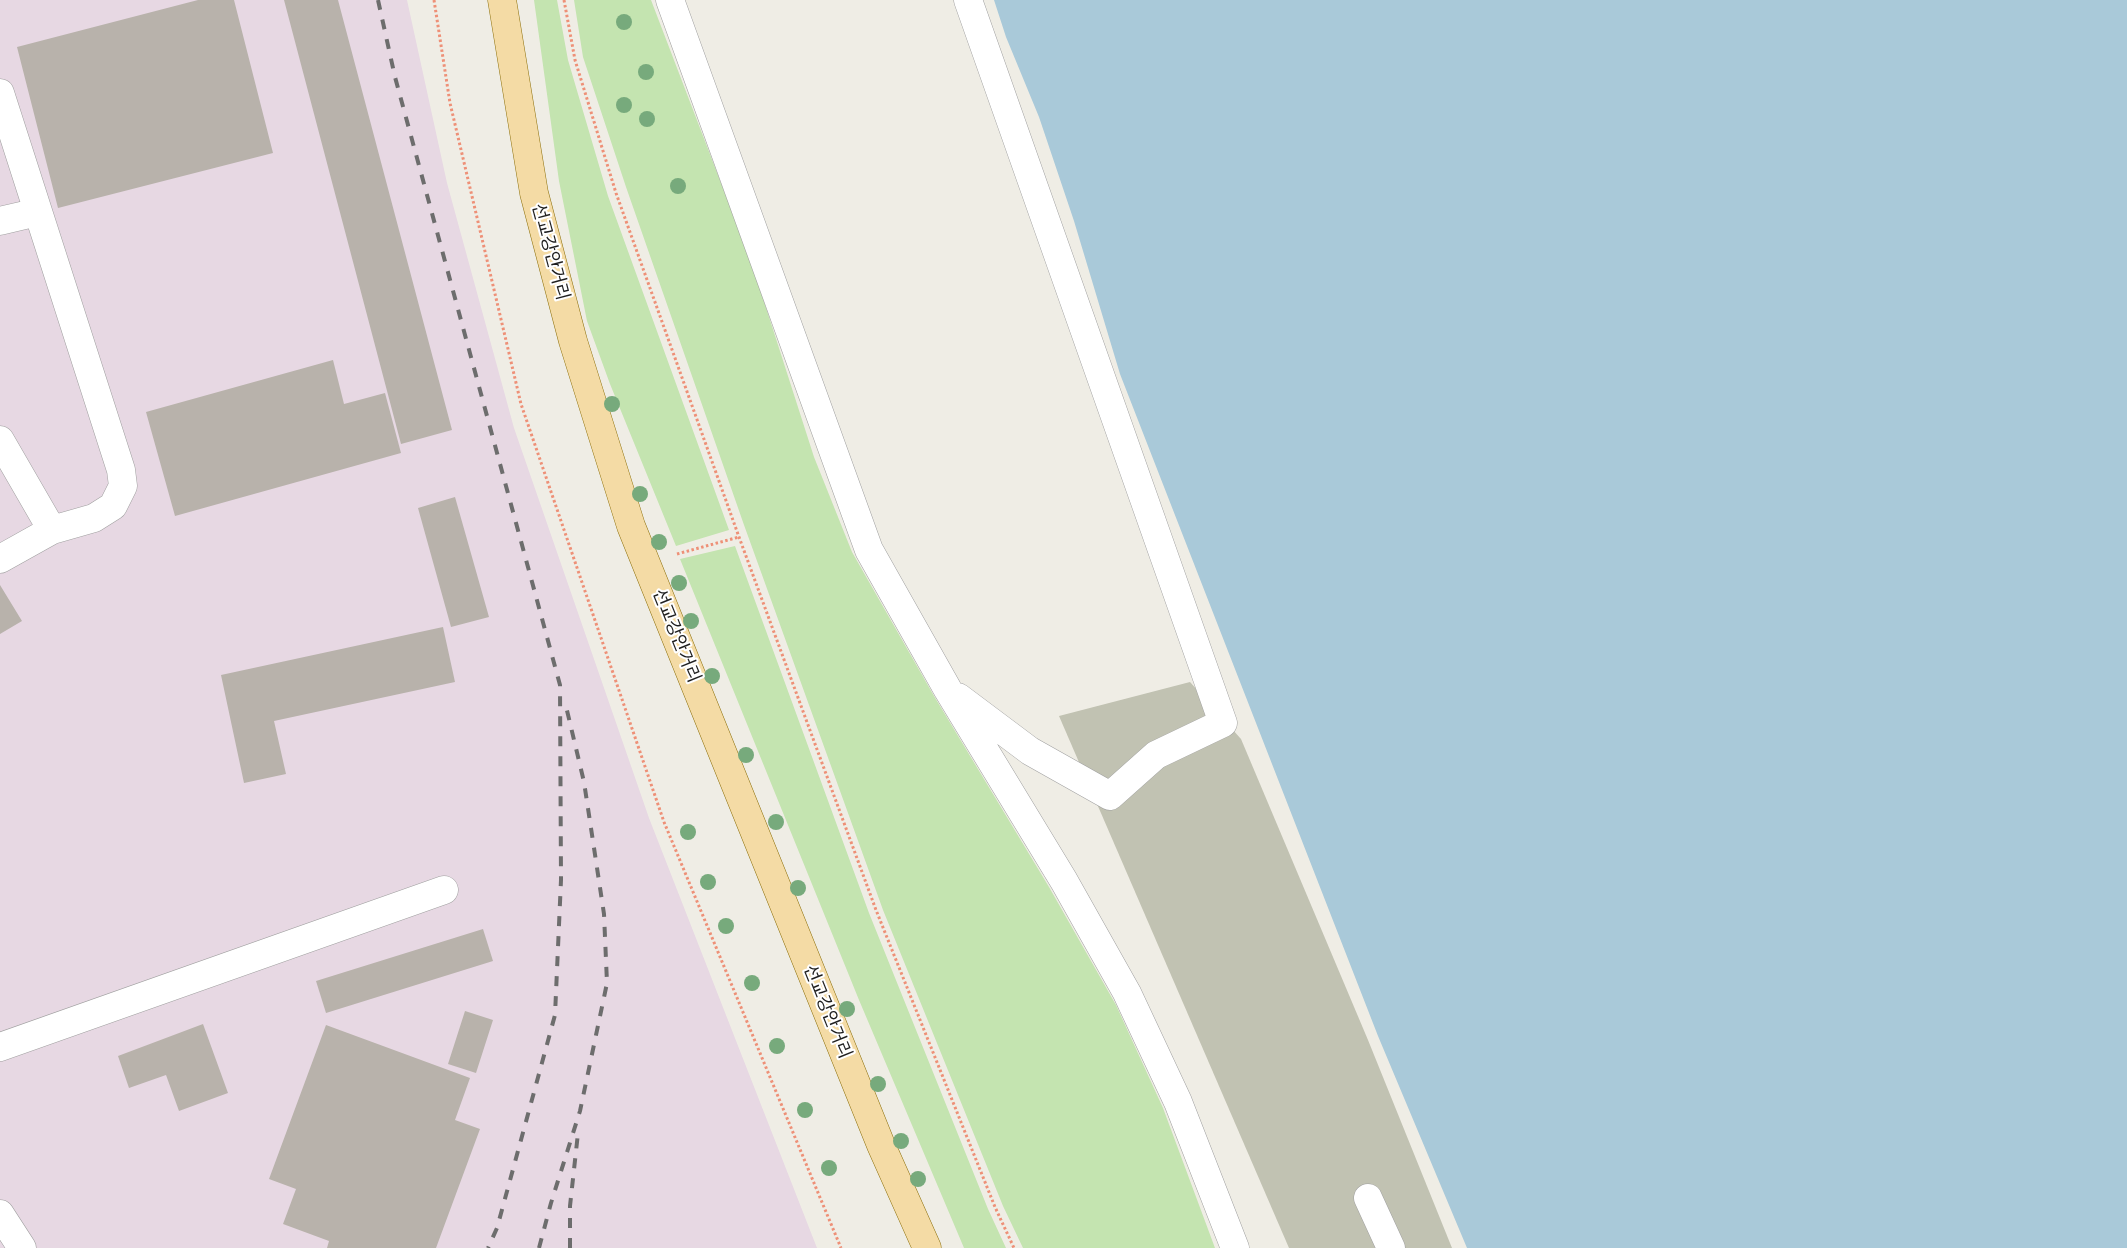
<!DOCTYPE html>
<meta charset="utf-8">
<style>
body{margin:0}
canvas{display:block;background:#efede5}
</style>
<canvas width="2127" height="1248"></canvas>
<script>
const c = document.querySelector('canvas').getContext('2d');
c.lineJoin = 'round';
function fillPath(path, color) {
  c.fillStyle = color;
  c.fill(path, 'evenodd');
}
function toPath(rows) {
  const path = new Path2D();
  for (const r of rows) {
    path.moveTo(r[0], r[1]);
    for (let i = 2; i < r.length; i += 2) path.lineTo(r[i], r[i + 1]);
  }
  return path;
}
function stroke(path, color, width, dash) {
  c.strokeStyle = color;
  c.lineWidth = width;
  c.lineCap = dash ? 'butt' : 'round';
  c.setLineDash(dash || []);
  c.stroke(path);
}
function label(font, color, halo, rows, align = 'center') {
  c.font = font + ' Helvetica,"Noto Sans KR",sans-serif';
  c.lineWidth = 4;
  c.setLineDash([]);
  c.textBaseline = 'middle';
  c.strokeStyle = halo;
  c.fillStyle = color;
  for (const [text, x, y, turn = 0] of rows) {
    c.save();
    c.translate(x, y);
    c.rotate((+turn || 0) * Math.PI / 180);
    c.textAlign = isNaN(turn) ? turn : align;
    if (halo) c.strokeText(text, 0, 0);
    c.fillText(text, 0, 0);
    c.restore();
  }
}
const industrial = toPath([
 [0,0,407,0,447,183,514,428,649,818,817,1248,0,1248]
]);
const construction = toPath([
 [1190,682,1241,739,1368,1040,1452,1248,1289,1248,1059,716]
]);
const grass = toPath([
 [534,0,557,0,568,60,608,196,729,530,676,546,610,384,587,321,559,181],
 [574,0,651,0,752,264,814,457,852,552,934,696,1049,887,1116,1005,1163,1108,1215,1248,1023,1248,1003,1206,883,910,744,525,626,187,583,57],
 [735,546,869,913,988,1209,1006,1248,964,1248,859,1000,680,559]
]);
const water = toPath([
 [994,0,2127,0,2127,1248,1467,1248,1378,1036,1120,374,1074,221,1039,117,1006,37]
]);
const building = toPath([
 [198,0,234,0,273,153,58,208,17,47],
 [284,0,338,0,452,430,401,444],
 [333,360,344,404,385,393,401,453,175,516,146,412],
 [455,497,489,617,451,627,418,508],
 [0,585,22,621,0,634],
 [443,627,455,682,274,721,286,774,244,783,221,675],
 [483,929,493,961,326,1013,316,981],
 [465,1011,493,1020,476,1073,448,1064],
 [203,1024,228,1093,179,1111,166,1075,129,1088,118,1056],
 [326,1025,470,1078,455,1120,480,1129,436,1248,327,1248,329,1241,283,1224,296,1189,269,1179]
]);
const path = toPath([
 [434,0,450,103,521,404,664,822,841,1248],
 [564,0,575,60,616,193,739,537,876,910,995,1207,1014,1248],
 [677,554,739,537]
]);
const minor = toPath([
 [670,0,869,550,948,690,1064,881,1127,993,1178,1102,1235,1248],
 [0,93,121,470,123,486,113,506,94,518,52,530],
 [0,221,38,212],
 [0,440,52,530,0,559],
 [958,697,1030,751,1110,796,1156,755,1223,723,968,0],
 [0,1047,444,890],
 [1368,1198,1391,1248],
 [0,1214,22,1248]
]);
const major = toPath([
 [502,0,534,193,573,341,631,526,881,1145,927,1248]
]);
const rail = toPath([
 [378,0,395,77,560,685,561,880,555,1015,497,1228,488,1248],
 [539,1248,551,1203,580,1111,607,983,604,914,584,782,565,702],
 [570,1248,570,1206,578,1133]
]);
const trees = [
 [624,22],
 [646,72],
 [624,105],
 [647,119],
 [678,186],
 [612,404],
 [640,494],
 [659,542],
 [679,583],
 [691,621],
 [712,676],
 [746,755],
 [776,822],
 [688,832],
 [708,882],
 [798,888],
 [726,926],
 [752,983],
 [847,1009],
 [777,1046],
 [878,1084],
 [805,1110],
 [901,1141],
 [829,1168],
 [918,1179]
];
const streetNames = [
 ["선교강안거리",550,252,75],
 ["선교강안거리",676,636,68],
 ["선교강안거리",827,1012,68]
];
fillPath(industrial, '#e7d8e3');
fillPath(construction, '#c1c2b2');
fillPath(grass, '#c4e4b0');
fillPath(water, '#a9c9d9');
fillPath(building, '#b8b2ab');
stroke(minor, '#a0a0a0', 29);
stroke(major, '#8d700c', 29);
stroke(path, '#ee9077', 3, [2.5, 2.5]);
stroke(minor, '#fff', 28);
stroke(major, '#f4dba5', 28);
stroke(rail, '#6d6d6d', 4, [10, 10]);
c.fillStyle = '#77aa7c';
for (const [x, y] of trees) {
  c.beginPath();
  c.arc(x, y, 8, 0, 2 * Math.PI);
  c.fill();
}
label('18px', '#1f1f1f', '#fff', streetNames);
</script>
